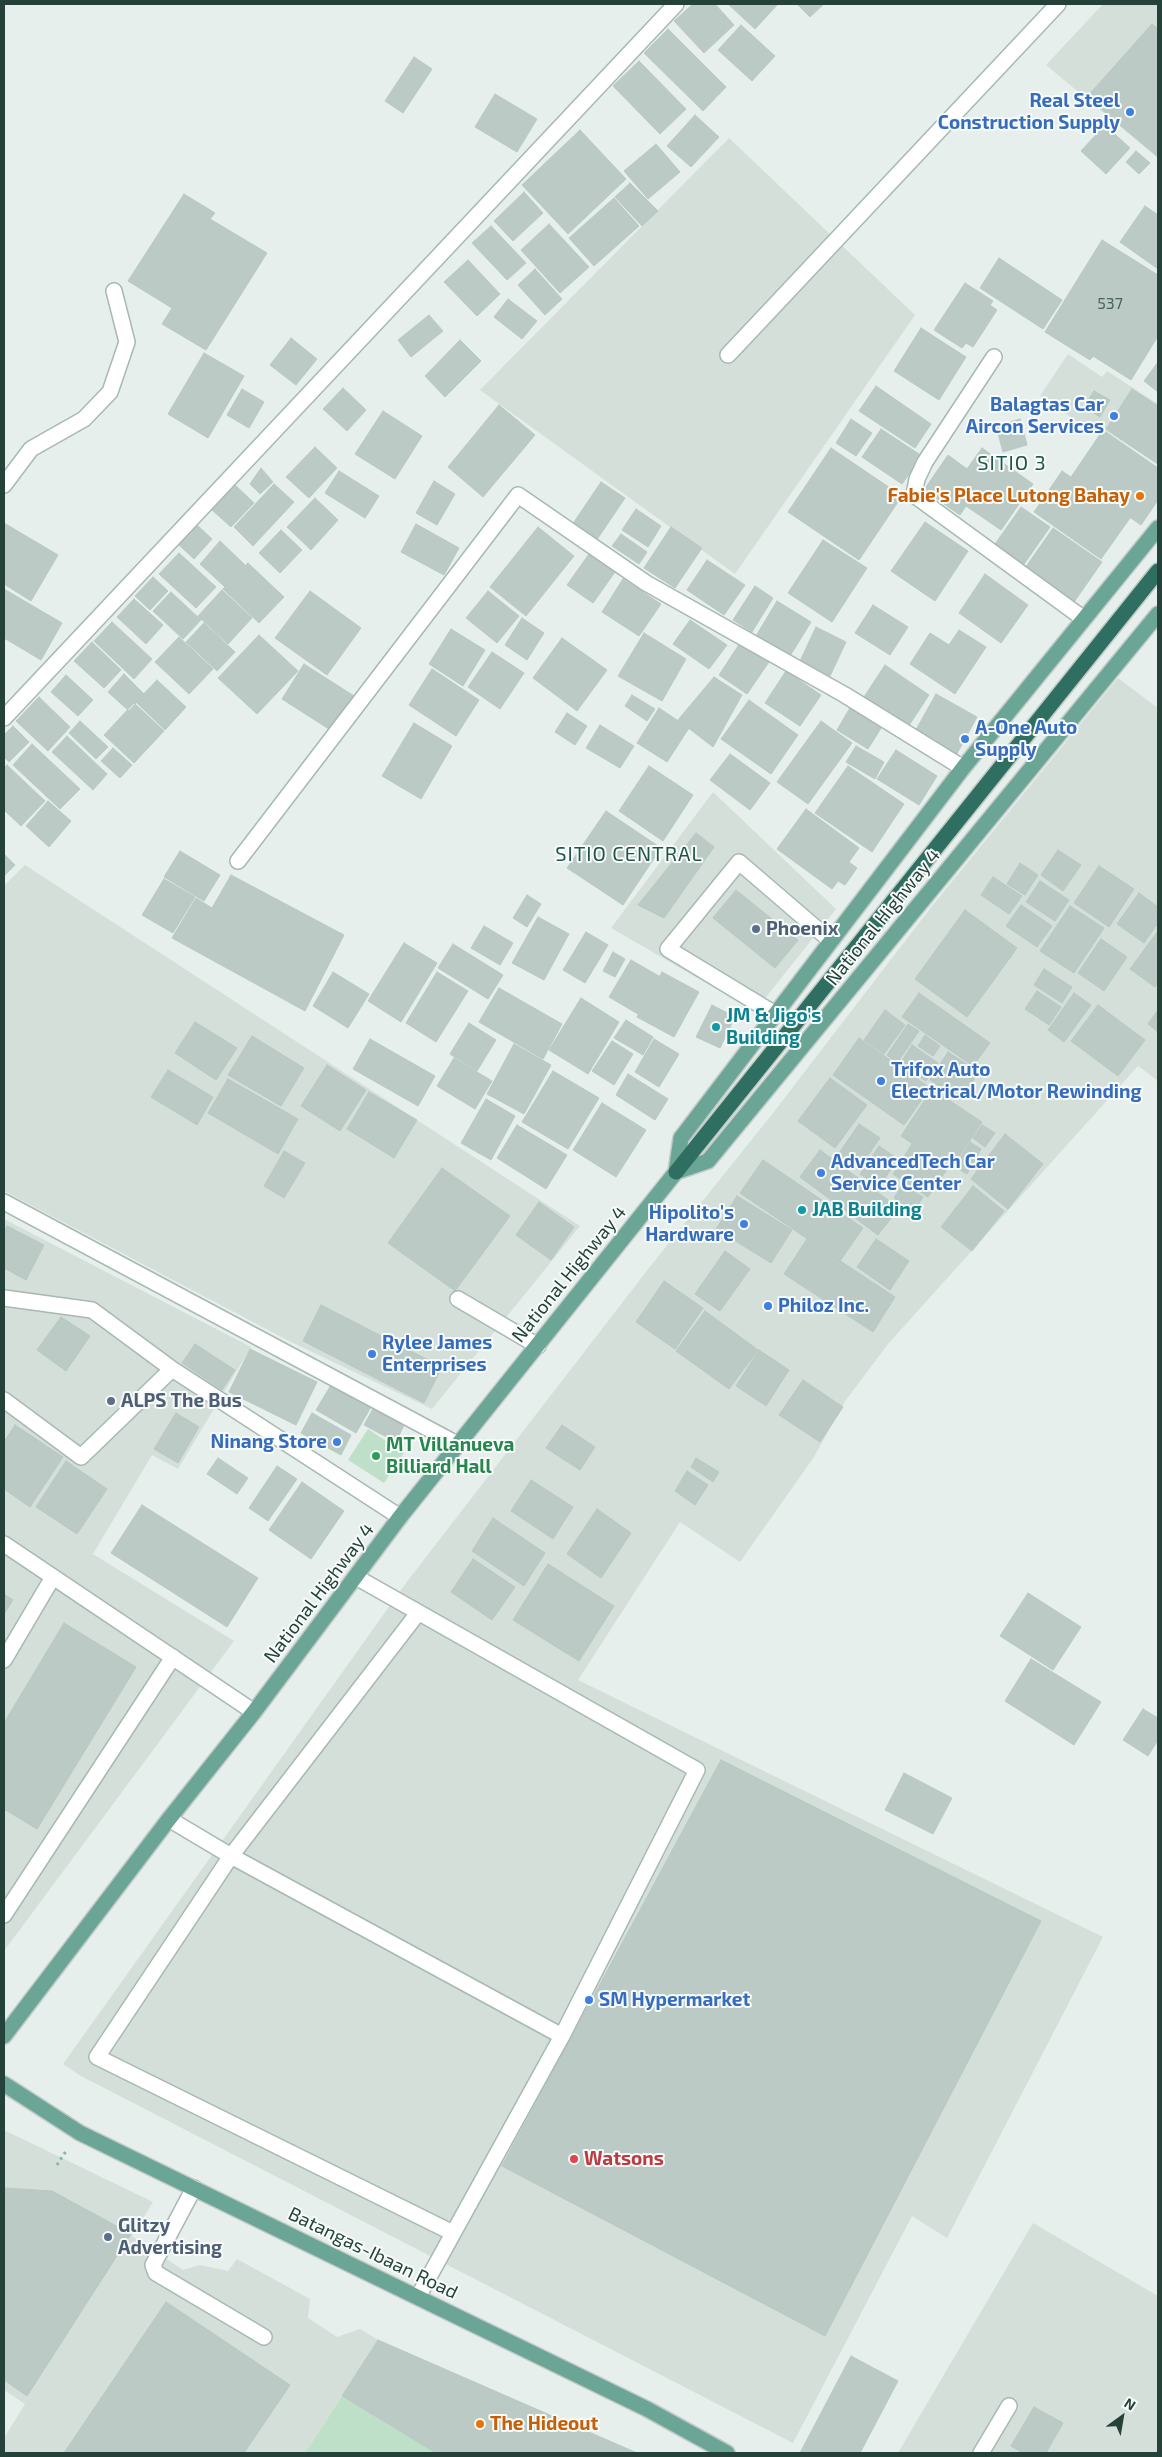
<!DOCTYPE html>
<style>
body{margin:0}
#map{position:relative;width:1162px;height:2457px;overflow:hidden;background:#e6efeb;font-family:"Exo 2",sans-serif}
canvas{display:block}
.frame{position:absolute;inset:0;border:5px solid #24423a;pointer-events:none}
.north{position:absolute;left:1097px;top:2392px;width:50px;height:50px;-webkit-text-stroke:4px #f7fbf9;paint-order:stroke;rotate:32deg;font-size:14px;font-weight:700;line-height:20px;text-align:center;color:#24423a}
.north::after{content:'';display:block;margin:auto;width:18px;height:22px;background:#24423a;clip-path:polygon(50% 0,100% 100%,50% 72%,0 100%)}
</style>
<div id="map">
<canvas width="1162" height="2457"></canvas>
<div class="frame"></div>
<div class="north">N</div>
</div>
<script>
const c = document.querySelector('canvas').getContext('2d');
c.lineJoin = 'round';
function fillPath(path, color) {
  c.fillStyle = color;
  c.fill(path, 'evenodd');
}
function toPath(rows) {
  const path = new Path2D();
  for (const r of rows) {
    path.moveTo(r[0], r[1]);
    for (let i = 2; i < r.length; i += 2) path.lineTo(r[i], r[i + 1]);
  }
  return path;
}
function stroke(path, color, width, dash) {
  c.strokeStyle = color;
  c.lineWidth = width;
  c.lineCap = dash ? 'butt' : 'round';
  c.setLineDash(dash || []);
  c.stroke(path);
}
function label(font, color, halo, rows, align = 'center') {
  c.font = font + ' "Exo 2",sans-serif';
  c.lineWidth = 4;
  c.setLineDash([]);
  c.textBaseline = 'middle';
  c.strokeStyle = halo;
  c.fillStyle = color;
  for (const [text, x, y, turn = 0] of rows) {
    c.save();
    c.translate(x, y);
    c.rotate((+turn || 0) * Math.PI / 180);
    c.textAlign = isNaN(turn) ? turn : align;
    if (halo) c.strokeText(text, 0, 0);
    c.fillText(text, 0, 0);
    c.restore();
  }
}
const built = toPath([
 [1103,4,1158,4,1158,158,1046,65],
 [729,138,915,315,735,574,480,390],
 [1068,354,1102,377,1107,371,1158,404,1158,465,1102,428,1097,435,1040,396],
 [1118,678,1158,708,1158,1081,1138,1066,888,1344,846,1400,814,1457,740,1562,680,1522,578,1680,1103,1937,947,2238,912,2216,793,2443,81,2076,63,2064,406,1583,649,1268,773,1113,932,906],
 [713,792,836,909,755,1011,611,928],
 [25,865,580,1226,432,1409,287,1340,4,1191,4,886],
 [4,1219,251,1347,178,1469,152,1455,93,1554,234,1641,4,1951],
 [6,2131,153,2202,132,2236,183,2270,200,2265,228,2271,237,2259,310,2299,308,2318,337,2337,360,2329,378,2340,305,2453,4,2453,4,2438,25,2404,4,2390,4,2133],
 [1033,2223,1158,2296,1158,2453,898,2453]
]);
const green = toPath([
 [368,1429,404,1453,384,1483,348,1460],
 [342,2396,436,2453,305,2453]
]);
const building = toPath([
 [693,4,715,4,734,25,704,53,674,21,693,4],
 [728,4,778,4,755,29,728,4],
 [797,4,824,4,810,17,797,4],
 [1152,24,1158,29,1158,157,1087,97,1152,24],
 [741,25,775,56,752,81,718,50,741,25],
 [668,29,726,87,703,111,644,53,668,29],
 [414,57,432,69,403,113,385,101,414,57],
 [639,61,686,109,660,134,613,86,639,61],
 [495,94,537,119,517,152,475,127,495,94],
 [695,115,719,137,691,167,667,146,695,115],
 [1105,125,1130,148,1106,174,1081,151,1105,125],
 [580,130,626,179,568,234,522,185,580,130],
 [656,144,680,172,648,199,624,171,656,144],
 [1136,151,1150,163,1139,174,1126,162,1136,151],
 [630,183,658,211,642,226,615,197,630,183],
 [524,192,543,213,513,241,494,221,524,192],
 [184,194,215,213,210,219,267,253,206,350,162,324,172,308,128,281,184,194],
 [614,198,639,226,594,266,569,238,614,198],
 [1145,206,1158,215,1158,269,1120,242,1145,206],
 [549,224,589,267,560,293,521,250,549,224],
 [491,226,526,263,507,280,472,243,491,226],
 [1102,240,1158,275,1158,336,1131,380,1093,356,1090,360,1045,332,1102,240],
 [999,258,1062,300,1043,329,980,288,999,258],
 [468,260,500,294,477,316,444,282,468,260],
 [535,269,562,299,545,315,518,285,535,269],
 [965,283,993,301,990,305,997,310,973,347,966,343,962,348,934,330,965,283],
 [508,299,537,321,522,339,494,317,508,299],
 [429,315,443,331,411,357,398,340,429,315],
 [921,328,966,357,939,400,894,371,921,328],
 [291,338,317,359,296,385,270,365,291,338],
 [460,340,481,361,445,397,425,376,460,340],
 [204,353,244,376,208,438,168,414,204,353],
 [1158,362,1158,392,1144,381,1158,362],
 [876,386,931,424,915,448,859,411,876,386],
 [343,388,366,410,347,431,323,409,343,388],
 [242,389,264,402,249,428,227,415,242,389],
 [1132,389,1158,406,1158,464,1106,429,1132,389],
 [1094,391,1110,400,1100,417,1084,407,1094,391],
 [499,405,535,435,483,497,448,467,499,405],
 [383,411,422,436,395,479,355,454,383,411],
 [851,419,872,433,856,456,836,443,851,419],
 [1020,419,1027,445,1003,452,996,426,1020,419],
 [881,429,922,456,902,484,862,457,881,429],
 [1103,430,1158,468,1158,500,1141,525,1071,477,1103,430],
 [315,447,337,468,309,498,286,477,315,447],
 [831,448,902,496,859,560,788,512,831,448],
 [982,448,1033,484,1001,530,966,506,960,515,924,490,948,455,967,469,982,448],
 [261,468,273,482,260,494,250,484,261,468],
 [339,471,379,496,365,518,325,493,339,471],
 [1062,471,1130,518,1101,559,1034,512,1062,471],
 [434,481,455,494,437,525,416,513,434,481],
 [601,482,625,498,596,541,572,525,601,482],
 [234,484,254,503,231,527,211,509,234,484],
 [274,484,294,502,253,546,234,527,274,484],
 [315,498,338,520,311,550,287,527,315,498],
 [1021,507,1050,527,1022,567,993,547,1021,507],
 [636,509,661,526,648,547,622,530,636,509],
 [925,522,968,551,935,601,891,571,925,522],
 [4,523,58,555,31,601,4,584,4,523],
 [195,523,212,539,194,559,177,543,195,523],
 [416,524,459,548,444,575,401,552,416,524],
 [538,527,574,556,526,616,490,587,538,527],
 [671,527,702,548,675,588,644,568,671,527],
 [1053,528,1102,562,1072,605,1023,571,1053,528],
 [281,530,302,550,280,573,259,553,281,530],
 [621,534,647,552,639,564,612,546,621,534],
 [823,540,867,568,832,622,788,593,823,540],
 [220,541,245,565,225,587,200,564,220,541],
 [179,553,216,587,196,608,159,574,179,553],
 [589,554,615,572,593,603,567,585,589,554],
 [707,560,745,585,724,615,687,590,707,560],
 [248,563,284,597,259,623,223,589,248,563],
 [985,574,1028,605,1001,643,959,613,985,574],
 [153,577,168,591,150,610,135,596,153,577],
 [623,579,661,604,639,636,602,612,623,579],
 [755,586,773,598,752,632,733,620,755,586],
 [4,589,62,623,41,660,4,638,4,589],
 [222,590,252,618,228,644,198,616,222,590],
 [310,591,361,628,327,675,275,638,310,591],
 [488,591,519,616,497,643,466,618,488,591],
 [171,592,201,620,183,639,153,611,171,592],
 [134,599,163,625,146,644,117,617,134,599],
 [777,601,811,622,790,656,756,636,777,601],
 [873,605,908,627,890,655,855,633,873,605],
 [522,618,544,633,527,660,505,645,522,618],
 [690,620,727,645,709,669,673,644,690,620],
 [112,622,152,659,134,679,94,641,112,622],
 [204,623,235,652,217,671,186,642,204,623],
 [816,627,846,642,830,676,800,661,816,627],
 [451,629,485,650,463,686,429,664,451,629],
 [959,630,986,647,955,694,910,664,930,633,949,645,959,630],
 [644,633,686,659,662,701,618,676,644,633],
 [259,635,298,671,257,714,218,678,259,635],
 [179,637,213,669,189,694,155,662,179,637],
 [562,638,607,670,577,711,533,678,562,638],
 [742,640,771,659,747,694,719,675,742,640],
 [92,642,121,670,104,688,74,661,92,642],
 [492,652,524,673,500,709,468,687,492,652],
 [304,664,354,696,332,731,282,699,304,664],
 [885,665,929,695,908,727,864,697,885,665],
 [432,669,479,700,456,736,409,705,432,669],
 [786,671,821,695,800,726,765,703,786,671],
 [124,674,144,694,129,711,108,692,124,674],
 [66,675,93,700,78,716,51,692,66,675],
 [714,677,742,695,713,747,678,720,714,677],
 [157,680,186,707,165,730,136,702,157,680],
 [936,694,977,717,954,759,913,735,936,694],
 [632,695,655,709,647,721,625,706,632,695],
 [39,697,70,727,48,751,16,721,39,697],
 [749,700,798,735,771,774,721,739,749,700],
 [134,703,164,731,134,763,104,735,134,703],
 [851,706,883,725,868,749,837,730,851,706],
 [659,708,689,728,667,762,637,743,659,708],
 [567,713,587,726,575,745,555,732,567,713],
 [80,721,108,747,96,759,69,733,80,721],
 [821,721,852,743,808,804,777,782,821,721],
 [414,723,452,746,421,799,382,776,414,723],
 [600,725,634,746,620,768,586,748,600,725],
 [13,726,29,742,9,762,4,757,4,735,13,726],
 [67,736,107,774,93,790,52,752,67,736],
 [32,744,80,789,60,809,13,765,32,744],
 [856,746,884,762,875,779,846,762,856,746],
 [113,748,132,765,120,778,101,761,113,748],
 [896,750,937,776,919,805,877,779,896,750],
 [730,754,770,783,750,810,710,780,730,754],
 [7,765,45,801,21,826,4,810,4,768,7,765],
 [649,766,693,795,663,841,619,811,649,766],
 [848,766,904,804,872,852,815,813,848,766],
 [48,801,71,821,49,847,26,826,48,801],
 [806,809,859,848,849,862,857,868,845,885,838,881,832,889,777,849,806,809],
 [606,811,661,848,623,905,567,868,606,811],
 [696,833,714,847,664,918,638,905,696,833],
 [1058,850,1081,865,1063,891,1041,875,1058,850],
 [180,851,220,875,204,901,164,877,180,851],
 [4,854,15,865,4,876,4,854],
 [1020,863,1038,875,1025,895,1007,884,1020,863],
 [1099,866,1134,889,1109,927,1074,903,1099,866],
 [231,875,344,935,305,1011,172,938,196,898,212,908,231,875],
 [993,877,1022,896,1009,914,981,895,993,877],
 [164,879,195,897,173,933,142,915,164,879],
 [1040,881,1069,900,1055,921,1026,902,1040,881],
 [736,890,798,940,775,968,713,918,736,890],
 [1139,893,1158,907,1158,923,1144,943,1117,924,1139,893],
 [527,895,541,904,527,927,513,918,527,895],
 [1021,905,1052,926,1037,947,1006,926,1021,905],
 [1070,906,1104,928,1074,973,1040,951,1070,906],
 [965,910,1017,948,967,1017,915,979,965,910],
 [538,917,569,934,544,980,512,963,538,917],
 [484,926,513,943,500,965,471,948,484,926],
 [1158,931,1158,982,1155,987,1130,969,1158,931],
 [586,932,608,945,585,983,563,970,586,932],
 [1101,939,1127,957,1104,991,1078,973,1101,939],
 [404,943,437,963,401,1022,368,1001,404,943],
 [453,944,503,975,488,999,438,968,453,944],
 [613,952,625,959,615,977,603,971,613,952],
 [631,960,659,976,638,1014,609,997,631,960],
 [1044,969,1072,987,1062,1003,1034,985,1044,969],
 [333,972,369,994,348,1028,313,1006,333,972],
 [437,972,468,991,436,1042,406,1023,437,972],
 [662,972,699,992,674,1037,637,1017,662,972],
 [499,988,562,1024,543,1059,479,1022,499,988],
 [1037,991,1061,1007,1049,1025,1025,1009,1037,991],
 [919,993,990,1043,973,1066,902,1017,919,993],
 [1074,993,1091,1005,1064,1042,1048,1030,1074,993],
 [581,998,619,1022,588,1074,549,1050,581,998],
 [712,1005,735,1017,720,1048,696,1037,712,1005],
 [1098,1005,1145,1040,1118,1076,1071,1041,1098,1005],
 [885,1010,905,1025,884,1054,864,1040,885,1010],
 [1158,1010,1158,1032,1148,1024,1158,1010],
 [626,1020,653,1037,643,1055,614,1038,626,1020],
 [195,1022,237,1048,216,1080,175,1053,195,1022],
 [469,1023,496,1040,477,1071,450,1054,469,1023],
 [908,1024,919,1031,897,1063,887,1055,908,1024],
 [925,1035,940,1046,933,1056,918,1046,925,1035],
 [252,1036,304,1068,281,1106,228,1075,252,1036],
 [859,1038,930,1088,904,1125,833,1075,859,1038],
 [370,1039,435,1076,418,1106,353,1069,370,1039],
 [654,1039,679,1054,659,1087,635,1072,654,1039],
 [612,1041,633,1054,614,1085,592,1071,612,1041],
 [514,1044,551,1065,524,1114,487,1094,514,1044],
 [912,1045,938,1063,926,1081,900,1064,912,1045],
 [948,1052,979,1072,960,1100,930,1080,948,1052],
 [454,1058,492,1081,475,1109,437,1086,454,1058],
 [327,1065,366,1090,340,1131,301,1106,327,1065],
 [168,1070,213,1097,197,1125,151,1097,168,1070],
 [553,1071,599,1098,568,1149,522,1122,553,1071],
 [628,1074,668,1099,655,1120,616,1095,628,1074],
 [830,1078,867,1105,835,1148,798,1121,830,1078],
 [228,1079,298,1119,278,1154,208,1113,228,1079],
 [932,1089,982,1122,951,1169,901,1136,932,1089],
 [369,1092,417,1120,394,1158,347,1129,369,1092],
 [486,1099,515,1116,491,1160,461,1143,486,1099],
 [602,1103,646,1130,616,1177,573,1150,602,1103],
 [859,1124,880,1138,858,1170,837,1156,859,1124],
 [517,1125,567,1155,546,1189,497,1158,517,1125],
 [982,1125,995,1133,985,1147,973,1138,982,1125],
 [1005,1134,1043,1164,1008,1209,971,1179,1005,1134],
 [970,1142,981,1149,967,1174,955,1167,970,1142],
 [912,1144,948,1168,928,1197,893,1174,912,1144],
 [879,1146,898,1159,879,1187,860,1174,879,1146],
 [820,1150,899,1208,878,1235,800,1177,820,1150],
 [284,1151,305,1163,284,1198,264,1186,284,1151],
 [763,1160,863,1228,840,1261,740,1193,763,1160],
 [442,1168,510,1216,455,1291,388,1243,442,1168],
 [902,1185,923,1197,914,1211,894,1198,902,1185],
 [973,1186,1004,1211,972,1251,941,1227,973,1186],
 [737,1196,792,1230,771,1263,716,1229,737,1196],
 [539,1202,574,1227,551,1260,516,1235,539,1202],
 [7,1226,44,1245,26,1280,4,1268,4,1233,7,1226],
 [807,1239,895,1297,873,1332,784,1274,807,1239],
 [876,1239,909,1261,890,1290,857,1267,876,1239],
 [725,1251,750,1269,720,1311,695,1294,725,1251],
 [664,1281,703,1308,675,1349,636,1322,664,1281],
 [321,1305,442,1367,424,1403,303,1341,321,1305],
 [705,1311,758,1350,729,1389,676,1351,705,1311],
 [61,1317,90,1336,66,1371,37,1350,61,1317],
 [195,1344,235,1370,222,1390,182,1363,195,1344],
 [250,1349,317,1382,296,1425,229,1392,250,1349],
 [759,1350,789,1370,766,1406,736,1386,759,1350],
 [803,1380,843,1407,820,1442,779,1415,803,1380],
 [331,1385,371,1407,356,1433,316,1410,331,1385],
 [374,1407,405,1423,396,1442,364,1425,374,1407],
 [176,1413,199,1427,178,1463,154,1449,176,1413],
 [312,1413,351,1435,341,1455,301,1433,312,1413],
 [15,1425,63,1457,30,1507,4,1489,4,1442,15,1425],
 [562,1425,595,1447,580,1470,546,1448,562,1425],
 [218,1458,248,1478,237,1494,207,1474,218,1458],
 [696,1458,719,1472,713,1482,691,1467,696,1458],
 [66,1461,107,1489,77,1534,36,1507,66,1461],
 [277,1466,297,1479,268,1521,249,1508,277,1466],
 [687,1471,708,1485,695,1505,675,1491,687,1471],
 [531,1480,573,1507,553,1539,511,1511,531,1480],
 [302,1482,344,1511,311,1559,269,1530,302,1482],
 [142,1505,258,1578,227,1627,111,1553,142,1505],
 [597,1509,631,1533,601,1578,567,1554,597,1509],
 [493,1518,545,1553,524,1586,472,1551,493,1518],
 [473,1559,515,1587,492,1620,451,1592,473,1559],
 [548,1564,614,1606,579,1661,513,1620,548,1564],
 [1028,1593,1081,1627,1053,1670,1000,1636,1028,1593],
 [4,1594,13,1600,4,1614,4,1594],
 [64,1623,136,1667,37,1829,4,1809,4,1723,64,1623],
 [1031,1659,1101,1702,1074,1745,1005,1701,1031,1659],
 [1143,1709,1158,1718,1158,1740,1148,1756,1123,1740,1143,1709],
 [721,1760,1041,1921,825,2336,502,2166,721,1760],
 [904,1773,952,1798,933,1834,885,1810,904,1773],
 [4,2188,52,2191,131,2234,27,2396,4,2380,4,2188],
 [166,2302,290,2385,244,2453,64,2453,166,2302],
 [378,2340,637,2453,436,2453,342,2396,378,2340],
 [851,2356,898,2381,860,2453,800,2453,851,2356],
 [1034,2407,1063,2423,1046,2453,1023,2453,1011,2446,1034,2407]
]);
const path = toPath([
 [57,2165,66,2151]
]);
const minor = toPath([
 [728,355,1058,4],
 [994,357,925,462,917,479,914,495,1084,619],
 [4,485,31,449,84,419,110,392,127,342,114,291],
 [4,718,676,4],
 [238,861,518,495,646,583,845,695,963,768],
 [775,1014,668,949,739,862,831,941],
 [4,1202,457,1444],
 [4,1298,92,1310,172,1369,400,1517],
 [458,1299,538,1346],
 [4,1400,81,1457,172,1369],
 [4,1544,254,1712],
 [356,1577,697,1770,562,2036,418,2297],
 [418,1613,231,1856,97,2057,453,2233],
 [4,1660,53,1577],
 [169,1819,231,1856,562,2036],
 [4,1915,173,1657],
 [194,2188,153,2265,156,2273,264,2337],
 [981,2453,1009,2406]
]);
const major = toPath([
 [676,1172,681,1138,963,768,1158,528],
 [4,2036,169,1819,254,1712,400,1517,676,1172,708,1161,1158,614],
 [4,2084,80,2133,647,2409,727,2453]
]);
const highway = toPath([
 [676,1172,1158,571]
]);
const markers = [
 [1130,112,5,"#3f7fe0"],
 [1114,416,5,"#3f7fe0"],
 [1140,496,5,"#e8710a"],
 [965,739,5,"#3f7fe0"],
 [756,929,5,"#5c6f8a"],
 [716,1027,5,"#0f9aa8"],
 [881,1081,5,"#3f7fe0"],
 [821,1173,5,"#3f7fe0"],
 [802,1210,5,"#0f9aa8"],
 [744,1224,5,"#3f7fe0"],
 [768,1306,5,"#3f7fe0"],
 [372,1354,5,"#3f7fe0"],
 [111,1401,5,"#5c6f8a"],
 [337,1442,5,"#3f7fe0"],
 [376,1456,5,"#2e9e5b"],
 [589,2000,5,"#3f7fe0"],
 [574,2159,5,"#e0444e"],
 [108,2237,5,"#5c6f8a"],
 [480,2424,5,"#e8710a"]
];
const numberNames = [
 ["537",1110,304]
];
const shopNames = [
 ["Real Steel",1120,101,"right"],
 ["Construction Supply",1120,123,"right"],
 ["Balagtas Car",1104,405,"right"],
 ["Aircon Services",1104,427,"right"],
 ["A-One Auto",975,728],
 ["Supply",975,750],
 ["Trifox Auto",891,1070],
 ["Electrical/Motor Rewinding",891,1092],
 ["AdvancedTech Car",831,1162],
 ["Service Center",831,1184],
 ["Hipolito's",734,1213,"right"],
 ["Hardware",734,1235,"right"],
 ["Philoz Inc.",778,1306],
 ["Rylee James",382,1343],
 ["Enterprises",382,1365],
 ["Ninang Store",327,1442,"right"],
 ["SM Hypermarket",599,2000]
];
const foodNames = [
 ["Fabie's Place Lutong Bahay",1130,496],
 ["The Hideout",490,2424,"left"]
];
const streetNames = [
 ["National Highway 4",883,917,-51],
 ["National Highway 4",569,1274,-51],
 ["National Highway 4",319,1593,-53],
 ["Batangas-Ibaan Road",373,2253,26]
];
const serviceNames = [
 ["Phoenix",766,929],
 ["ALPS The Bus",121,1401],
 ["Glitzy",118,2226],
 ["Advertising",118,2248]
];
const cultureNames = [
 ["JM & Jigo's",726,1016],
 ["Building",726,1038],
 ["JAB Building",812,1210]
];
const leisureNames = [
 ["MT Villanueva",386,1445],
 ["Billiard Hall",386,1467]
];
const healthNames = [
 ["Watsons",584,2159]
];
const neighbourhoodNames = [
 ["SITIO 3",1012,463],
 ["SITIO CENTRAL",629,854]
];
fillPath(built, '#d4dfda');
fillPath(green, '#bfe0c8');
fillPath(building, '#bbcac4');
stroke(building, '#b8c9c2', 1);
stroke(minor, '#a8b8b2', 18);
stroke(major, '#c2cac8', 18);
stroke(highway, '#c2cac8', 18);
stroke(path, '#86b3a5', 3, [2.5, 4]);
stroke(minor, '#fff', 15);
stroke(major, '#6aa596', 15);
stroke(highway, '#2f6f62', 15);
for (const [x, y, r, color] of markers) {
  const dot = new Path2D();
  dot.arc(x, y, r, 0, 2 * Math.PI);
  c.fillStyle = color;
  c.fill(dot);
  stroke(dot, '#f7fbf9', 2);
}
label('16px', '#4a645c', null, numberNames);
label('bold 19px', '#366cbe', '#f7fbf9', shopNames, 'left');
label('bold 19px', '#c56008', '#f7fbf9', foodNames, 'right');
label('19px', '#24423a', '#f7fbf9', streetNames);
label('bold 19px', '#4e5e75', '#f7fbf9', serviceNames, 'left');
label('bold 19px', '#0d838f', '#f7fbf9', cultureNames, 'left');
label('bold 19px', '#27864d', '#f7fbf9', leisureNames, 'left');
label('bold 19px', '#be3a42', '#f7fbf9', healthNames, 'left');
c.letterSpacing = '1px';
label('20px', '#1f5548', '#f7fbf9', neighbourhoodNames);
c.letterSpacing = '0px';
</script>
